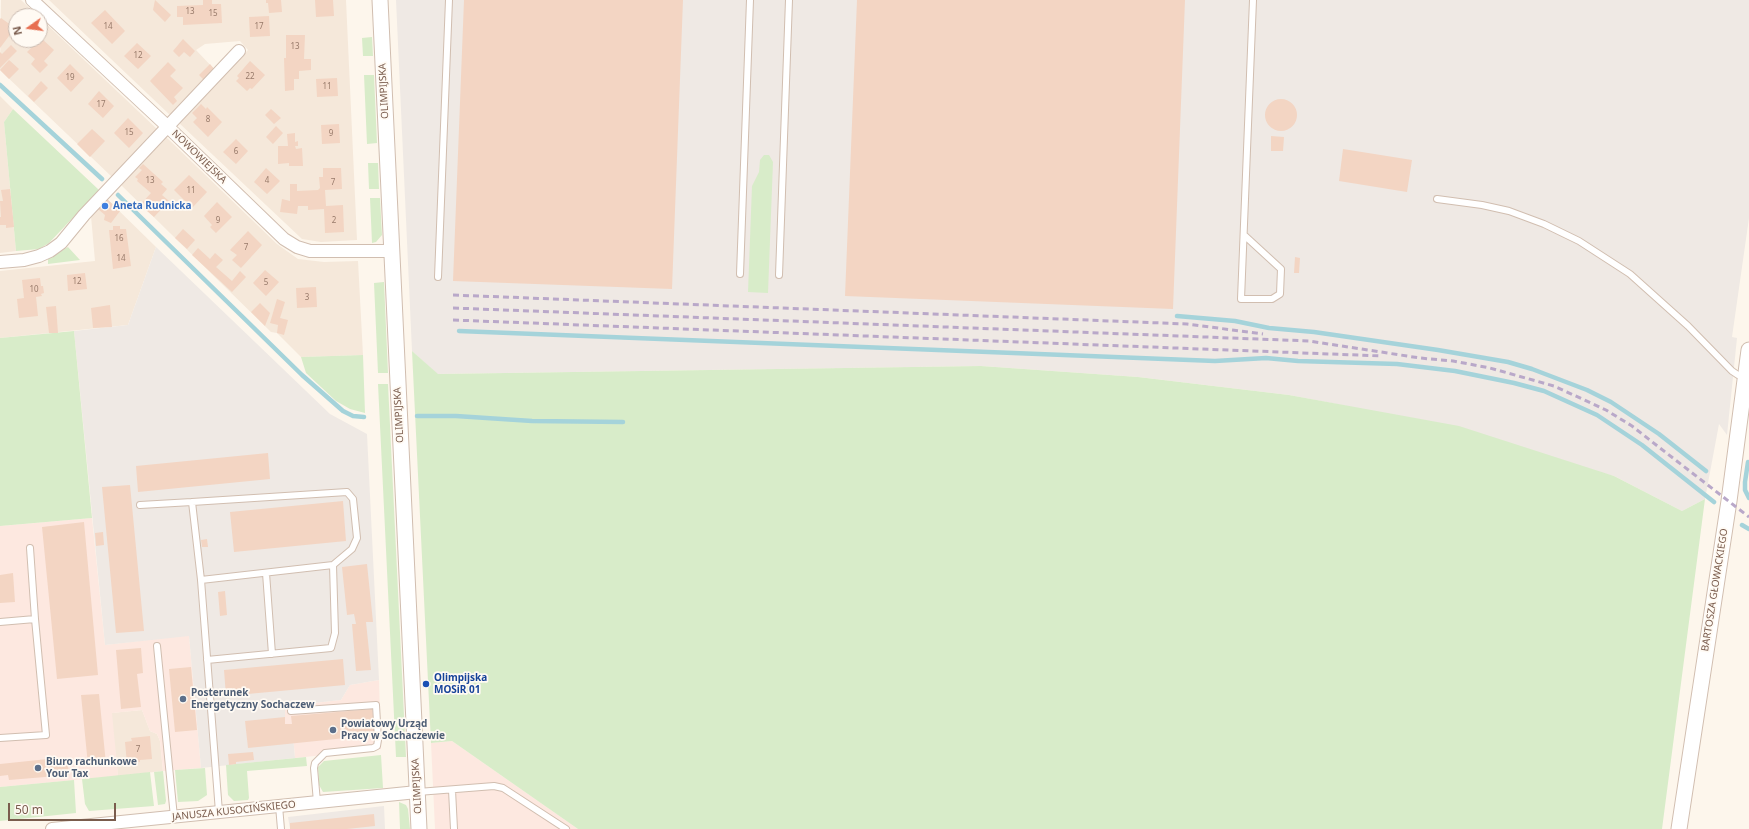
<!DOCTYPE html>
<meta charset="utf-8">
<style>
body{margin:0}
#map{position:relative;width:1749px;height:829px;overflow:hidden;background:#fdf6ec;font-family:"Noto Sans",sans-serif}
canvas{display:block}
.north{position:absolute;left:8px;top:8px;width:40px;height:40px;box-sizing:border-box;background:#fffaf3;border:1px solid #cabbb1;border-radius:50%;rotate:256deg;font-size:11px;font-weight:700;line-height:16px;text-align:center;color:#7a5c4d}
.north::after{content:'';display:block;margin:auto;width:14px;height:18px;background:#e76f51;clip-path:polygon(50% 0,100% 100%,50% 72%,0 100%)}
.scale{position:absolute;left:8px;top:803px;width:108px;height:18px;box-sizing:border-box;border:2px solid #7a5c4d;border-top:0;padding-left:5px;font-size:12px;line-height:14px;white-space:nowrap;color:#7a5c4d;-webkit-text-stroke:3px #fffaf3;paint-order:stroke}
</style>
<div id="map">
<canvas width="1749" height="829"></canvas>
<div class="north">N</div>
<div class="scale">50 m</div>
</div>
<script>
const c = document.querySelector('canvas').getContext('2d');
c.lineJoin = 'round';
function fillPath(path, color) {
  c.fillStyle = color;
  c.fill(path, 'evenodd');
}
function toPath(rows) {
  const path = new Path2D();
  for (const r of rows) {
    if (r.length === 3) {
      path.moveTo(r[0] + r[2], r[1]);
      path.arc(r[0], r[1], r[2], 0, 2 * Math.PI);
      continue;
    }
    path.moveTo(r[0], r[1]);
    for (let i = 2; i < r.length; i += 2) path.lineTo(r[i], r[i + 1]);
  }
  return path;
}
function stroke(path, color, width, dash) {
  c.strokeStyle = color;
  c.lineWidth = width;
  c.lineCap = dash ? 'butt' : 'round';
  c.setLineDash(dash || []);
  c.stroke(path);
}
function label(font, color, halo, rows, align = 'center') {
  c.font = font + ' "Noto Sans",sans-serif';
  c.lineWidth = 3.5;
  c.setLineDash([]);
  c.textBaseline = 'middle';
  c.strokeStyle = halo;
  c.fillStyle = color;
  for (const [text, x, y, turn = 0] of rows) {
    c.save();
    c.translate(x, y);
    c.rotate((+turn || 0) * Math.PI / 180);
    c.textAlign = isNaN(turn) ? turn : align;
    if (halo) c.strokeText(text, 0, 0);
    c.fillText(text, 0, 0);
    c.restore();
  }
}
const residential = toPath([
 [1,0,21,0,38,16,16,16,16,40,40,40,40,18,158,130,112,177,0,70],
 [49,0,346,0,357,240,321,242,302,239,178,122,248,50,240,41,205,44,196,50,215,70,171,116],
 [0,96,13,109,4,122,16,251,0,253],
 [165,136,277,244,298,259,324,262,358,261,363,355,301,357,277,333,271,332,120,184],
 [107,199,156,247,128,325,0,338,0,271,95,261,91,216],
 [142,710,150,731,157,734,160,741,163,771,118,776,111,713]
]);
const commercial = toPath([
 [92,518,105,645,189,635,201,768,163,771,160,741,157,734,150,731,142,710,112,713,118,776,0,787,0,526],
 [379,680,381,749,295,758,292,724,285,724,285,706,341,700,350,685],
 [452,741,578,829,435,829,431,743]
]);
const industrial = toPath([
 [396,0,1749,0,1749,218,1732,337,1737,338,1727,435,1719,424,1705,499,1682,511,1614,476,1342,405,1289,395,1138,377,981,366,437,374,412,351],
 [156,247,330,414,367,434,379,680,350,685,341,700,285,706,285,724,292,724,295,758,201,768,189,636,105,645,74,331,128,325],
 [384,806,385,829,290,829,288,817]
]);
const green = toPath([
 [372,37,373,56,363,56,362,38],
 [364,75,374,75,377,143,367,144],
 [13,109,99,190,49,243,39,249,16,251,4,122],
 [764,155,769,155,773,162,768,293,748,292,752,186,759,172,760,160],
 [368,163,378,163,379,189,369,189],
 [370,198,380,198,382,235,376,242,372,243],
 [68,247,80,260,48,264,48,259],
 [384,282,388,373,378,373,374,283],
 [74,331,92,518,0,526,0,338],
 [412,351,438,374,981,366,1138,377,1289,395,1459,426,1614,476,1682,511,1705,499,1662,829,578,829,452,741,431,743],
 [363,355,365,413,350,409,336,401,306,373,301,357],
 [378,384,388,384,406,757,396,757],
 [381,755,383,788,323,792,319,785,318,767,324,761],
 [306,757,307,766,247,771,249,798,248,800,234,801,228,795,226,765],
 [205,768,207,795,198,801,178,802,175,770],
 [163,771,166,801,165,804,158,805,154,772],
 [150,772,154,806,89,811,85,804,82,779],
 [74,780,76,813,0,821,0,787],
 [399,802,406,805,408,809,410,829,400,829]
]);
const stream = toPath([
 [0,85,102,179],
 [118,195,302,375,343,411,353,416,364,417],
 [1177,316,1235,321,1269,328,1314,332,1438,350,1508,362,1532,369,1587,390,1611,402,1659,434,1706,471],
 [459,331,1215,361,1266,358,1298,361,1397,364,1455,371,1514,383,1544,391,1597,415,1642,445,1714,502],
 [417,416,456,416,532,421,623,422],
 [1748,462,1745,482,1745,490,1749,498],
 [1742,525,1749,529]
]);
const building = toPath([
 [155,0,171,15,165,22,153,10],
 [203,0,212,0,212,4,221,4,222,23,183,25,183,17,177,17,177,6,203,5],
 [266,0,281,0,282,12,269,13,268,3,266,3],
 [315,0,333,0,334,16,316,17],
 [464,0,683,0,672,289,453,281],
 [857,0,1185,0,1173,309,845,296],
 [105,10,125,31,112,44,91,23],
 [269,16,270,36,250,37,249,17],
 [1,18,15,28,0,48,0,19],
 [286,35,305,35,304,59,311,59,311,70,299,71,299,79,294,79,294,90,285,91,284,58,286,58],
 [41,38,54,50,44,61,48,65,40,73,31,64,35,59,27,52],
 [183,39,195,51,190,57,184,52,179,57,173,51],
 [137,43,151,56,138,69,124,56],
 [11,45,17,51,0,68,0,52,2,54],
 [9,60,19,69,9,79,0,70],
 [250,61,265,75,252,89,250,88,247,91,236,81,239,78,237,76],
 [168,62,176,70,170,76,183,88,174,97,177,101,173,105,150,81],
 [70,64,84,78,71,92,57,78],
 [210,64,215,70,205,81,199,75],
 [337,78,338,96,317,97,316,79],
 [41,81,48,88,34,102,28,96],
 [99,91,114,106,103,118,88,104],
 [1281,115,16],
 [201,104,206,109,207,107,222,122,208,137,193,122,197,118,192,113],
 [271,109,281,118,274,124,265,115],
 [128,118,143,133,129,148,114,133],
 [339,124,340,143,322,144,321,125],
 [276,126,283,133,273,144,266,137],
 [92,129,105,141,90,157,77,144],
 [295,133,295,142,298,141,298,146,295,146,296,149,302,148,303,166,289,166,289,158,289,163,278,164,278,146,288,146,287,134],
 [1271,136,1284,137,1283,151,1271,151],
 [236,139,248,151,236,164,223,152],
 [1343,149,1412,160,1407,192,1339,181],
 [143,164,163,182,161,184,167,189,162,195,169,201,154,217,140,205,151,193,137,181,138,179,135,177,142,170,139,168],
 [266,168,280,181,267,194,254,182],
 [323,168,341,168,342,189,325,190,326,206,343,205,344,232,325,233,324,209,308,210,308,206,298,206,297,214,280,212,282,199,290,201,290,184,297,184,297,191,318,190,320,188,319,177,323,177],
 [189,175,207,192,192,208,174,190],
 [10,189,14,227,6,228,6,225,0,225,0,217,1,217,0,201,3,201,1,190],
 [107,199,120,211,111,223,104,220,105,215,98,209],
 [217,202,232,217,216,233,210,227,212,225,204,216],
 [113,226,120,226,120,229,126,229,131,266,113,269,109,230,113,230],
 [183,229,195,240,187,249,175,238],
 [248,231,262,245,241,268,232,260,237,255,230,250],
 [198,248,210,259,215,253,223,260,216,267,232,281,240,271,246,277,232,292,192,255],
 [1295,257,1300,258,1299,273,1294,273],
 [265,270,279,282,266,296,253,283],
 [85,273,87,289,68,291,67,275],
 [40,278,41,286,43,286,44,293,41,294,42,296,36,297,38,316,19,318,17,299,24,298,22,280],
 [316,287,317,307,297,308,296,288],
 [277,299,285,302,280,318,288,320,284,335,277,333,278,325,270,323],
 [260,303,270,313,265,326,251,312],
 [110,305,112,327,93,328,91,308],
 [56,306,58,333,49,333,46,307],
 [268,453,270,479,138,492,136,466],
 [130,485,144,631,116,633,102,487],
 [343,501,346,541,234,552,230,512],
 [84,522,98,675,57,679,42,527],
 [103,532,104,545,96,546,95,533],
 [207,539,208,547,202,547,201,540],
 [367,564,373,622,366,622,371,670,356,671,352,624,356,624,354,614,347,615,342,567],
 [13,573,15,602,0,603,0,575],
 [225,591,227,615,220,616,218,592],
 [141,648,143,673,137,674,141,707,121,709,116,650],
 [343,659,345,685,226,696,224,670],
 [191,667,197,730,175,732,169,669],
 [99,694,106,764,88,765,81,695],
 [372,709,375,735,248,748,245,721,285,717,285,724,292,724,291,716],
 [150,736,152,759,140,760,140,762,127,764,125,742,132,741,131,738],
 [253,752,254,760,236,762,236,764,229,765,228,754],
 [67,757,69,775,9,780,8,775,0,776,0,764],
 [374,814,375,826,347,829,290,829,290,823]
]);
const service = toPath([
 [1437,199,1482,205,1509,211,1544,224,1579,241,1630,274,1688,326,1732,371,1738,375,1744,376],
 [1244,235,1281,269,1280,294,1272,299,1241,299,1253,0],
 [740,274,750,0],
 [779,275,789,0],
 [438,277,449,0],
 [140,505,192,502],
 [266,573,272,654],
 [201,580,333,565,352,549,357,538,353,499,347,492,192,502,201,580,219,812],
 [0,622,35,619,30,548],
 [157,646,174,817],
 [207,660,331,648,335,633,333,565],
 [291,711,376,705,378,740,377,746,373,748,325,753,315,763,314,768,317,802],
 [0,738,46,735,35,619],
 [452,790,454,829],
 [418,792,494,786,503,788,566,829],
 [279,806,281,829]
]);
const minor = toPath([
 [32,0,167,126,284,239,297,247,310,251,392,251],
 [0,262,24,260,39,256,50,251,61,243,84,215,239,51],
 [52,829,417,792]
]);
const tertiary = toPath([
 [380,0,419,829],
 [1679,829,1729,501,1749,350]
]);
const rail = toPath([
 [453,295,1187,324,1263,334],
 [453,308,1309,341,1420,358,1453,361,1490,368,1554,386,1606,410,1632,426,1660,448,1749,517],
 [453,320,1382,356]
]);
const markers = [
 [105,206,4,"#3f7fe0"],
 [426,684,4,"#1a4fb4"],
 [183,699,4,"#5c6f8a"],
 [333,730,4,"#5c6f8a"],
 [38,768,4,"#5c6f8a"]
];
const numberNames = [
 ["13",190,12],
 ["15",213,14],
 ["14",108,27],
 ["17",259,27],
 ["13",295,47],
 ["12",138,56],
 ["22",250,77],
 ["19",70,78],
 ["11",327,87],
 ["17",101,105],
 ["8",208,120],
 ["15",129,133],
 ["9",331,134],
 ["6",236,152],
 ["13",150,181],
 ["4",267,181],
 ["7",333,183],
 ["11",191,191],
 ["9",218,221],
 ["2",334,221],
 ["16",119,239],
 ["7",246,248],
 ["14",121,259],
 ["12",77,282],
 ["5",266,283],
 ["10",34,290],
 ["3",307,298],
 ["7",138,750]
];
const streetNames = [
 ["OLIMPIJSKA",384,91,-93],
 ["NOWOWIEJSKA",199,157,44],
 ["OLIMPIJSKA",399,415,-93],
 ["BARTOSZA GŁOWACKIEGO",1715,590,-81],
 ["OLIMPIJSKA",417,786,-93],
 ["JANUSZA KUSOCIŃSKIEGO",234,811,-6]
];
const shopNames = [
 ["Aneta Rudnicka",113,206]
];
const transitNames = [
 ["Olimpijska",434,678],
 ["MOSiR 01",434,690]
];
const serviceNames = [
 ["Posterunek",191,693],
 ["Energetyczny Sochaczew",191,705],
 ["Powiatowy Urząd",341,724],
 ["Pracy w Sochaczewie",341,736],
 ["Biuro rachunkowe",46,762],
 ["Your Tax",46,774]
];
fillPath(residential, '#f5e8da');
fillPath(commercial, '#fde8e0');
fillPath(industrial, '#efe9e4');
fillPath(green, '#d8ecc9');
stroke(stream, '#a5d3da', 4.5);
fillPath(building, '#f3d5c3');
stroke(service, '#d1beb0', 8);
stroke(minor, '#d1beb0', 14);
stroke(tertiary, '#d1beb0', 17);
stroke(service, '#fff', 6);
stroke(minor, '#fff', 12);
stroke(tertiary, '#fff', 15);
stroke(rail, '#b9a8c9', 3, [6, 4]);
for (const [x, y, r, color] of markers) {
  const dot = new Path2D();
  dot.arc(x, y, r, 0, 2 * Math.PI);
  c.fillStyle = color;
  c.fill(dot);
  stroke(dot, '#fffaf3', 1.5);
}
label('8px', '#987a6a', null, numberNames);
label('10px', '#7a5c4d', '#fffaf3', streetNames);
label('bold 10px', '#366cbe', '#fffaf3', shopNames, 'left');
label('bold 10px', '#164399', '#fffaf3', transitNames, 'left');
label('bold 10px', '#4e5e75', '#fffaf3', serviceNames, 'left');
</script>
